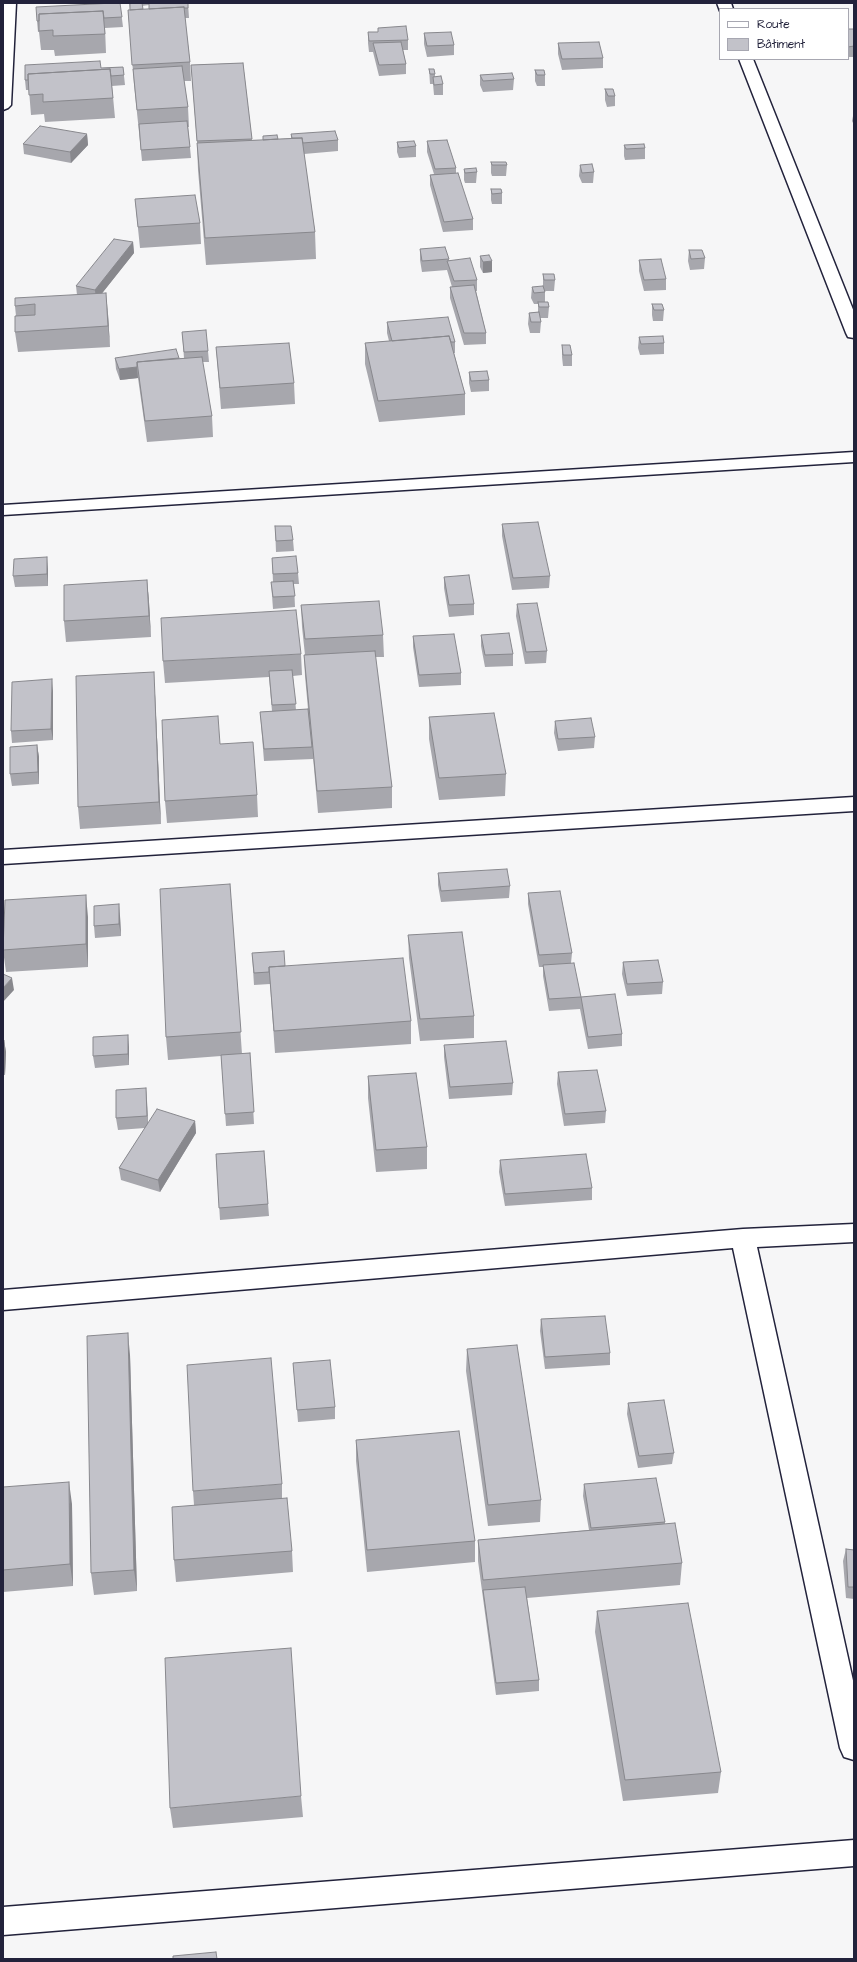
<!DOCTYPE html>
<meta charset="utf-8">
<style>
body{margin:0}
#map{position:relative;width:857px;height:1962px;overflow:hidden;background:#f6f6f7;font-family:"Architects Daughter",sans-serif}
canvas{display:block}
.frame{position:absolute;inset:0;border:4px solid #22223b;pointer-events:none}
.legend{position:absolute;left:719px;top:8px;width:130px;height:52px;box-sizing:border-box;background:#fff;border:1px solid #a7a7b1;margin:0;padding:5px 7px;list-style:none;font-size:12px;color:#22223b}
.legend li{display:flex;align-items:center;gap:8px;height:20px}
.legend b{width:20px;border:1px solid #a7a7b1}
</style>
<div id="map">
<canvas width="857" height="1962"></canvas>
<div class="frame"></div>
<ul class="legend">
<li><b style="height:5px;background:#fff"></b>Route</li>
<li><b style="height:11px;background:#c2c2c9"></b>Bâtiment</li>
</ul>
</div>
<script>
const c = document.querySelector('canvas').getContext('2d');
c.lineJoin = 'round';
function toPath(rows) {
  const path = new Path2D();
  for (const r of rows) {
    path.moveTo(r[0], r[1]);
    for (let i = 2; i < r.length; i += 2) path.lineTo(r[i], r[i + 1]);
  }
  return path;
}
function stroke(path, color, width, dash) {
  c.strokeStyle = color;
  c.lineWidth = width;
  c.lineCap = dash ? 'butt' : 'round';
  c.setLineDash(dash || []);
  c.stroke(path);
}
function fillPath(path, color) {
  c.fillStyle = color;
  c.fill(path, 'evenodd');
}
const minor = toPath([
 [3,3,16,3,11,105,8,108,3,110,3,3],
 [717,3,731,3,733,9,720,9,720,11,717,3],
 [739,59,753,59,854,312,854,338,848,337,846,333,739,59],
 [854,452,854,462,3,515,3,505,854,452],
 [854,797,854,811,3,864,3,850,854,797],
 [854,1224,854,1242,757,1247,854,1685,854,1760,844,1757,840,1748,733,1248,3,1310,3,1290,743,1229,854,1224],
 [854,1840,854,1866,3,1935,3,1907,854,1840]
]);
const wall = toPath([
 [120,3,123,27,105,28,106,53,55,56,54,50,41,50,39,32,38,32,37,21],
 [129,3,188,3,189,18,185,18,190,62,191,81,184,81,188,107,189,127,188,127,191,158,142,161,134,84,128,10,130,10],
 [149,5,149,9,143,9,142,6],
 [378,28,408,40,408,50,403,50,406,64,406,74,379,76,373,52,369,52,368,43,368,32,378,32],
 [848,29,854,29,854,57,848,57],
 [424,33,454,45,454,55,427,57,424,44],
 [558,43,603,58,603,68,562,70,558,54],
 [243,63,252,140,263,140,263,136,278,139,291,138,291,134,338,140,338,151,304,154,315,232,316,259,206,265,198,170,197,143,191,65],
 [123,67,125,85,112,86,115,118,45,122,44,114,31,115,29,90,26,90,25,80,101,68],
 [429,69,435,74,435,77,443,84,443,95,434,95,433,84,430,84],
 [535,70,545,75,545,86,537,86,535,81],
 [480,75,514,79,513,90,483,92,480,85],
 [605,89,615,96,615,106,607,107,605,100],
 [854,111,854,125,852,121],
 [87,134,88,145,71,163,24,154,23,144],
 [427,141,456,168,456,173,473,219,473,230,443,232,430,185,430,175,434,174,427,152],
 [397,142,416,146,416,157,399,158,397,152],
 [624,145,645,148,645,159,625,160,624,156],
 [491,162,507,165,506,176,492,176,491,173],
 [580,165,594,172,593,183,582,183,579,176],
 [464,169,477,172,476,183,465,183,464,180],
 [491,189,502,193,502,204,492,204,491,200],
 [135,199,200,223,201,244,140,248],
 [133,242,134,253,102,293,108,314,110,347,18,352,15,332,16,316,15,306,77,295,76,286],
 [420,249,449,259,449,260,477,280,477,291,476,291,486,333,486,344,464,345,450,298,450,287,452,287,447,270,422,272,420,260],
 [689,250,705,258,704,269,690,270,688,261],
 [480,256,492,261,492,272,483,273,480,267],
 [639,260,666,279,666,290,644,291,639,271],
 [543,274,555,280,554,291,545,291,545,302,549,307,548,318,540,318,541,322,540,333,530,333,528,324,529,313,538,312,538,304,534,304,531,298,532,287,543,288],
 [652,304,664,310,663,321,653,321,652,315],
 [387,322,455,342,455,353,454,353,465,394,465,415,379,422,365,364,365,343,389,341,387,333],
 [182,332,208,351,209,362,202,362,212,416,213,437,147,442,138,378,120,380,116,369,115,358,184,358],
 [639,337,664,343,664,354,640,355,638,348],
 [562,345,572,355,572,366,563,366,562,357],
 [216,347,294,383,295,404,221,409],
 [469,372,489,380,489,391,471,392,469,383],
 [502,524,550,576,549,588,512,590,502,536],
 [275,526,293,540,294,551,276,552],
 [272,558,298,573,299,584,294,584,295,607,273,609,271,582,273,582],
 [48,569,48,586,15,587,13,576],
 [444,577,474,604,474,615,449,617,444,588],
 [147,580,149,602,151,637,66,642,64,621],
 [517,604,547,651,546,663,525,664,516,616],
 [301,605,383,635,384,657,375,657,392,787,392,808,318,813,313,757,313,759,264,761,260,712,272,711,269,677,165,683,163,661,301,654,302,675,293,676,296,710,308,709,305,676,304,655,305,655,302,627],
 [481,635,513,654,513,666,485,667,481,646],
 [413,636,461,673,461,685,419,687,413,647],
 [53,691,53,740,12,743,11,731],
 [155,694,161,824,80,829,78,807],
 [429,717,506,774,505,796,439,800,429,739],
 [555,721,595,737,594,748,558,751,554,733],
 [220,744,257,795,258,817,167,823,165,801],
 [37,745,39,757,39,784,12,786,10,774],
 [438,873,510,886,509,898,441,902,438,885],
 [230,884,242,1054,250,1053,254,1124,226,1126,221,1056,168,1060,166,1037],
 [528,893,572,953,571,963,581,997,580,1009,549,1011,543,976,543,967,539,967,528,904],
 [120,916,121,936,95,938,94,926],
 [88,917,88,967,6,972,3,950],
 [408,935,474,1016,474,1038,420,1041,409,958],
 [252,953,285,966,411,1021,411,1044,275,1053,270,984,254,985],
 [623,962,663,982,662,994,627,996,622,974],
 [581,997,622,1034,622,1046,588,1049,580,1009],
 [3,1040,4,1040,6,1052,5,1075,3,1075],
 [444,1045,513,1083,512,1095,449,1099,444,1057],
 [129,1047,129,1065,95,1068,93,1056],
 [558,1072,606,1111,605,1123,564,1126,557,1084],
 [368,1076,427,1147,427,1169,376,1172,368,1098],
 [146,1088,148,1123,195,1121,196,1133,160,1192,121,1180,119,1168,145,1128,118,1130,116,1118],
 [264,1151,269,1216,220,1220,216,1154],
 [500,1160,592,1188,592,1200,505,1206,499,1172],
 [541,1319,610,1353,610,1365,545,1369,540,1331],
 [467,1349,541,1500,540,1522,488,1526,466,1371],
 [130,1355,137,1591,94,1595,91,1573],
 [293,1363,335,1407,335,1419,298,1422],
 [628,1403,674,1453,672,1464,638,1468,627,1414],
 [356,1440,475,1541,475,1562,367,1572,356,1461],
 [282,1484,282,1498,292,1551,293,1572,176,1582,174,1560,194,1505,193,1491],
 [584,1484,665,1522,665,1524,682,1563,680,1585,527,1598,539,1680,539,1691,496,1695,478,1561,478,1540,589,1530,583,1496],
 [3,1487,72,1504,73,1586,3,1592],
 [846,1549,854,1550,854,1599,846,1598,843,1561],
 [597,1611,721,1772,718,1793,623,1801,595,1632],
 [301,1796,303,1817,173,1828,170,1808]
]);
const shadedWall = toPath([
 [87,134,88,145,71,163,70,152],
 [133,242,134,253,96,301,95,290],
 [492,261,492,272,483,273,483,262],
 [106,293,108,314,110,347,108,326],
 [137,367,138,378,120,380,119,369],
 [47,557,48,569,48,586,47,574],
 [147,580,149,602,151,637,149,616],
 [154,672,155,694,161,824,159,802],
 [52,679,53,691,53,740,51,729],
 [37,745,39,757,39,784,38,772],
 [86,895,88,917,88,967,86,944],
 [119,904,120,916,121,936,119,924],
 [12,978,14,990,3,1002,3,988],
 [128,1035,129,1047,129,1065,128,1054],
 [4,1040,6,1052,5,1075,3,1063],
 [146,1088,147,1100,148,1128,147,1116],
 [195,1121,196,1133,160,1192,158,1180],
 [128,1333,130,1355,137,1591,134,1570],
 [69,1482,72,1504,73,1586,70,1564]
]);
const building = toPath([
 [114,3,120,3,122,17,104,18,103,11,39,14,39,21,37,21,36,7,114,3],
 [130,3,142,3,143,9,130,10,130,3],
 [149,3,188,3,188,8,184,8,184,7,149,9,149,3],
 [184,7,190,62,132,65,128,10,184,7],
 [103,11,105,34,53,36,53,30,39,31,39,14,103,11],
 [406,26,408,40,369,41,368,32,378,32,378,28,406,26],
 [848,29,854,29,854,46,848,47,848,29],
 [451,32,454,45,427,46,424,33,451,32],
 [401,42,406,64,379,65,373,43,401,42],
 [599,42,603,58,562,59,558,43,599,42],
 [100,61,101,68,123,67,124,75,111,76,110,69,28,74,28,80,25,80,25,65,100,61],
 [243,63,252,139,197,141,191,65,243,63],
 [182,66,188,107,137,110,133,69,182,66],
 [110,69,113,98,43,102,43,94,29,95,28,74,110,69],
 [429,69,434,69,435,74,430,74,429,69],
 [535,70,544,70,545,75,537,75,535,70],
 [512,73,514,79,483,81,480,75,512,73],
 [441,76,443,84,434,85,433,77,441,76],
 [605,89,613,89,615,96,608,96,605,89],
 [187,121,190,147,141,150,139,124,187,121],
 [40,126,87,134,70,152,23,144,40,126],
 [335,131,338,140,303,143,302,138,292,138,291,134,335,131],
 [277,135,278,139,263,140,263,136,277,135],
 [302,138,315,232,205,238,197,143,302,138],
 [447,140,456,168,435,169,427,141,447,140],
 [414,141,416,146,399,148,397,142,414,141],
 [644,144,645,148,626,149,624,145,644,144],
 [491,162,506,162,507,165,492,165,491,162],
 [592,164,594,172,582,173,580,165,592,164],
 [476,168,477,172,465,173,464,169,476,168],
 [458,173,473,219,444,222,430,175,458,173],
 [491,189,501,189,502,193,492,194,491,189],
 [195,195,200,223,138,227,135,199,195,195],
 [114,239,133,242,95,290,76,286,114,239],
 [445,247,449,259,422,261,420,249,445,247],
 [689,250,702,250,705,258,691,259,689,250],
 [489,255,492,261,483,262,480,256,489,255],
 [470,258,477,280,454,281,447,261,470,258],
 [661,259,666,279,644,280,639,260,661,259],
 [543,274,554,274,555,280,544,280,543,274],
 [474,285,486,333,464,333,450,287,474,285],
 [543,286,545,292,534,293,532,287,543,286],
 [106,293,108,326,15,332,15,316,35,315,35,304,15,306,15,298,106,293],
 [538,302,548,302,549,307,539,307,538,302],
 [652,304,662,304,664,310,654,310,652,304],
 [539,312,541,322,531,322,529,313,539,312],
 [448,317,455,342,451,342,449,336,392,341,387,322,448,317],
 [206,330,208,351,184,352,182,332,206,330],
 [449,336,465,394,378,401,365,343,449,336],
 [663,336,664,343,641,344,639,337,663,336],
 [289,343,294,383,220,388,216,347,289,343],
 [562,345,570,345,572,355,563,355,562,345],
 [176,349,179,358,137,362,137,367,119,369,115,358,176,349],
 [202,357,212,416,145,421,137,362,202,357],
 [487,371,489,380,471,381,469,372,487,371],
 [538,522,550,576,513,578,502,524,538,522],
 [275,526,291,526,293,540,276,541,275,526],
 [296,556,298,573,273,574,272,558,296,556],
 [47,557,47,574,13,576,14,559,47,557],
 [469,575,474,604,449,605,444,577,469,575],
 [147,580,149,616,64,621,64,585,147,580],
 [293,581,295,596,273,597,271,582,293,581],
 [379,601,383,635,305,639,301,605,379,601],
 [537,603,547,651,526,652,517,604,537,603],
 [296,610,301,654,163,661,161,618,296,610],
 [509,633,513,654,485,655,481,635,509,633],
 [454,634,461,673,419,675,413,636,454,634],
 [375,651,392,787,317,791,304,655,375,651],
 [292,670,296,704,272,705,269,671,292,670],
 [154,672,159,802,78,807,76,676,154,672],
 [52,679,51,729,11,731,12,682,52,679],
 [308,709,312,747,264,749,260,712,308,709],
 [494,713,506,774,439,778,429,717,494,713],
 [218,716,220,744,253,742,257,795,165,801,162,720,218,716],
 [591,718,595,737,558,739,555,721,591,718],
 [37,745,38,772,10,774,10,747,37,745],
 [507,869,510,886,441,891,438,873,507,869],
 [230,884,241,1032,166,1037,160,889,230,884],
 [560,891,572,953,539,955,528,893,560,891],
 [86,895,86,944,3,950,5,900,86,895],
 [119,904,119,924,94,926,94,906,119,904],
 [462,932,474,1016,420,1019,408,935,462,932],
 [284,951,285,966,269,967,269,972,254,973,252,953,284,951],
 [403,958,411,1021,274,1031,269,967,403,958],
 [658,960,663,982,627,984,623,962,658,960],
 [574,963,581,997,549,999,543,965,574,963],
 [3,974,12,978,3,988,3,974],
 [615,994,622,1034,588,1037,581,997,615,994],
 [128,1035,128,1054,93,1056,93,1037,128,1035],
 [3,1040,4,1040,3,1063,3,1040],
 [506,1041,513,1083,450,1087,444,1045,506,1041],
 [250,1053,254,1112,225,1114,221,1055,250,1053],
 [597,1070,606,1111,565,1114,558,1072,597,1070],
 [416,1073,427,1147,376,1150,368,1076,416,1073],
 [146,1088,147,1116,116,1118,116,1090,146,1088],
 [157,1109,195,1121,158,1180,119,1168,157,1109],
 [264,1151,268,1204,219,1208,216,1154,264,1151],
 [586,1154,592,1188,505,1194,500,1160,586,1154],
 [605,1316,610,1353,545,1357,541,1319,605,1316],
 [128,1333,134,1570,91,1573,87,1336,128,1333],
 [517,1345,541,1500,488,1505,467,1349,517,1345],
 [271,1358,282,1484,193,1491,187,1365,271,1358],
 [330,1360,335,1407,297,1410,293,1363,330,1360],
 [664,1400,674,1453,639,1456,628,1403,664,1400],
 [459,1431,475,1541,367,1550,356,1440,459,1431],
 [656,1478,665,1522,591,1528,584,1484,656,1478],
 [69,1482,70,1564,3,1570,3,1487,69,1482],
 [287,1498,292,1551,174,1560,172,1507,287,1498],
 [675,1523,682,1563,483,1580,478,1540,675,1523],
 [846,1549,854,1550,854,1587,848,1587,846,1549],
 [525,1587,539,1680,496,1683,483,1590,525,1587],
 [688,1603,721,1772,625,1780,597,1611,688,1603],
 [291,1648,301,1796,170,1808,165,1658,291,1648],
 [216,1952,217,1959,173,1959,173,1956,216,1952]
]);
stroke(minor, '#22223b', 3);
fillPath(minor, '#fff');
fillPath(wall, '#a7a7ad');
fillPath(shadedWall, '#88888d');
fillPath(building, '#c2c2c9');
stroke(building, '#88888d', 1);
</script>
